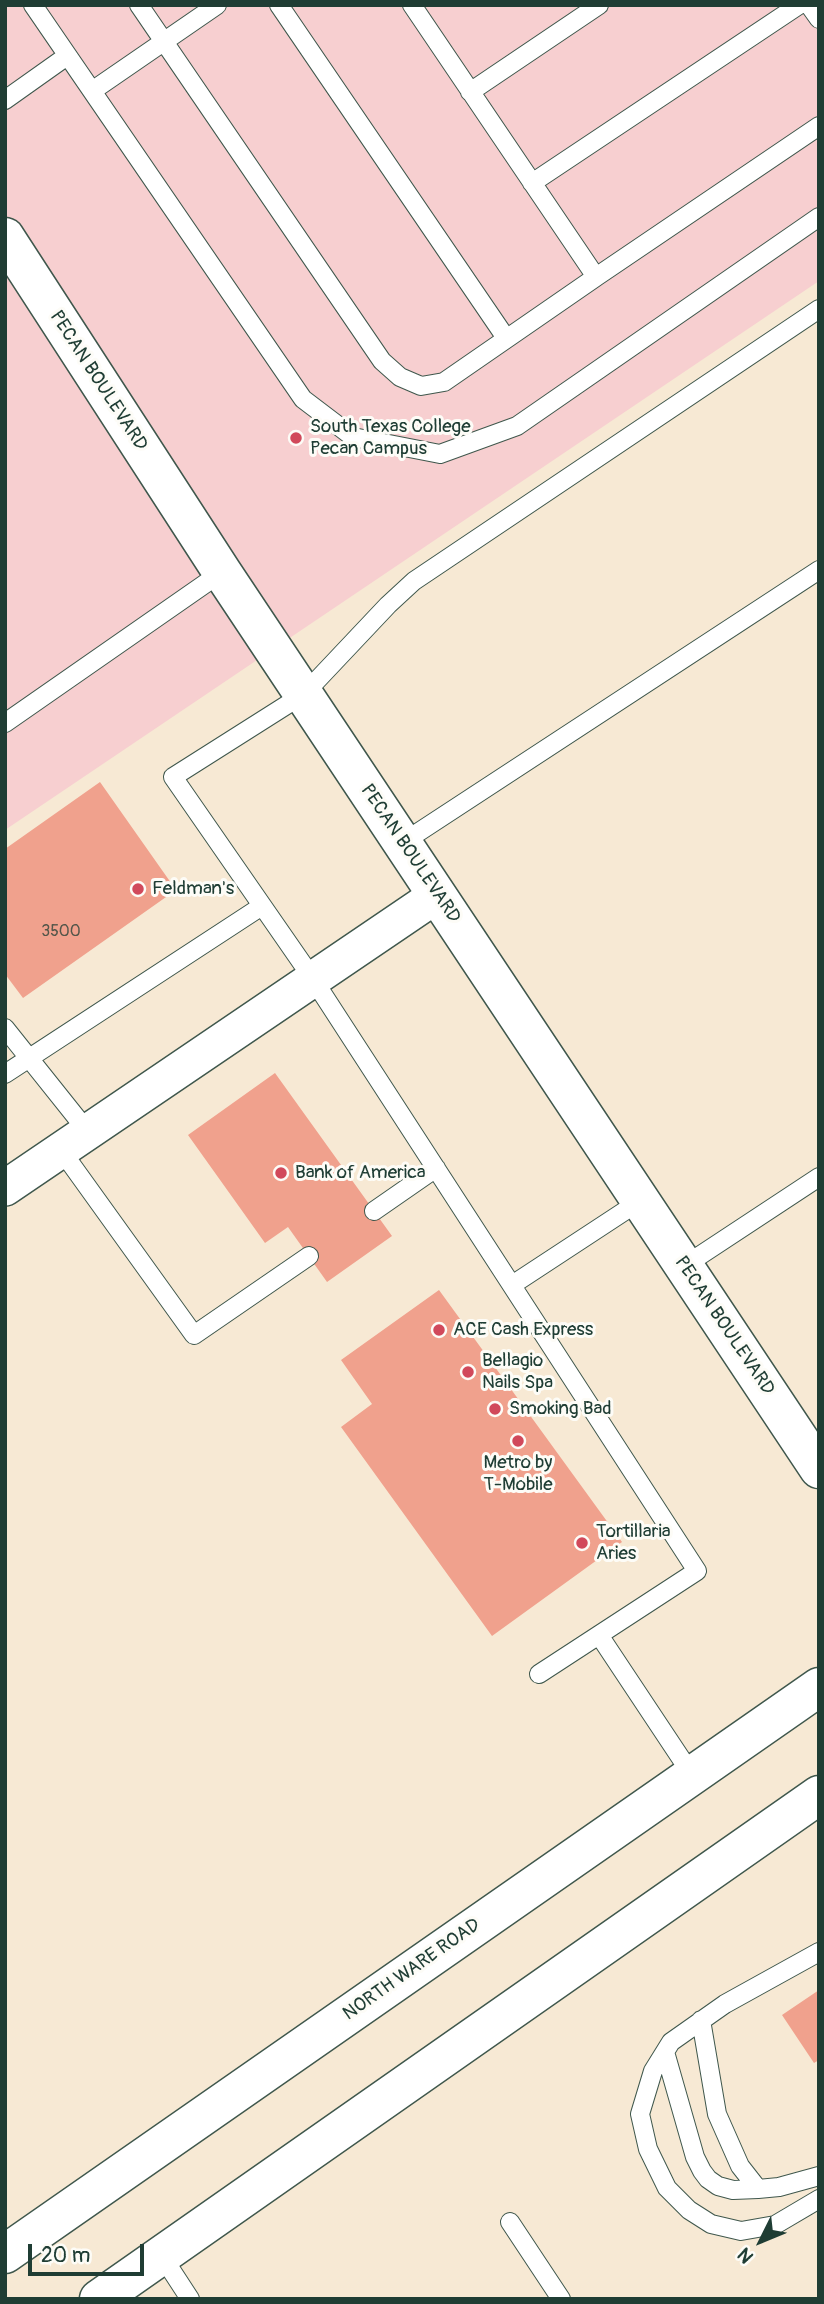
<!DOCTYPE html>
<style>
body{margin:0}
#map{position:relative;width:824px;height:2304px;overflow:hidden;background:#f7e9d4;font-family:Pangolin,sans-serif}
canvas{display:block}
.frame{position:absolute;inset:0;border:7px solid #1f3d34;pointer-events:none}
.north{position:absolute;left:726px;top:2206px;width:70px;height:70px;-webkit-text-stroke:5px #fdfcf7;paint-order:stroke;rotate:227deg;font-size:19px;font-weight:700;line-height:28px;text-align:center;color:#1f3d34}
.north::after{content:'';display:block;margin:auto;width:24px;height:32px;background:#1f3d34;clip-path:polygon(50% 0,100% 100%,50% 72%,0 100%)}
.scale{position:absolute;left:28px;top:2244px;width:116px;height:32px;box-sizing:border-box;border:4px solid #1f3d34;border-top:0;padding-left:9px;font-size:21px;line-height:24px;white-space:nowrap;color:#1f3d34;-webkit-text-stroke:5px #fdfcf7;paint-order:stroke}
</style>
<div id="map">
<canvas width="824" height="2304"></canvas>
<div class="frame"></div>
<div class="north">N</div>
<div class="scale">20 m</div>
</div>
<script>
const c = document.querySelector('canvas').getContext('2d');
c.lineJoin = 'round';
function fillPath(path, color) {
  c.fillStyle = color;
  c.fill(path, 'evenodd');
}
function toPath(rows) {
  const path = new Path2D();
  for (const r of rows) {
    path.moveTo(r[0], r[1]);
    for (let i = 2; i < r.length; i += 2) path.lineTo(r[i], r[i + 1]);
  }
  return path;
}
function stroke(path, color, width, dash) {
  c.strokeStyle = color;
  c.lineWidth = width;
  c.lineCap = dash ? 'butt' : 'round';
  c.setLineDash(dash || []);
  c.stroke(path);
}
function label(font, color, halo, rows, align = 'center') {
  c.font = font + ' Pangolin,sans-serif';
  c.lineWidth = 6;
  c.setLineDash([]);
  c.textBaseline = 'middle';
  c.strokeStyle = halo;
  c.fillStyle = color;
  for (const [text, x, y, turn = 0] of rows) {
    c.save();
    c.translate(x, y);
    c.rotate((+turn || 0) * Math.PI / 180);
    c.textAlign = isNaN(turn) ? turn : align;
    if (halo) c.strokeText(text, 0, 0);
    c.fillText(text, 0, 0);
    c.restore();
  }
}
const built = toPath([
 [5,5,819,5,819,281,5,830]
]);
const building = toPath([
 [100,782,176,890,23,998,5,974,5,849],
 [275,1073,392,1236,327,1282,288,1227,265,1243,188,1135],
 [439,1290,622,1542,492,1636,341,1427,372,1404,341,1360],
 [819,1990,819,2060,814,2063,782,2015]
]);
const service = toPath([
 [33,5,303,399,353,437,440,454,517,426,819,217],
 [139,5,382,361,400,377,421,386,444,382,596,277],
 [279,5,506,338],
 [412,5,596,277,819,126],
 [809,5,819,19],
 [92,91,217,5],
 [470,92,599,5],
 [5,100,67,56],
 [532,183,799,5],
 [5,723,222,572],
 [402,843,819,570],
 [5,1028,88,1132],
 [5,1074,262,906],
 [61,1150,194,1335,309,1256],
 [374,1211,436,1168],
 [684,1266,819,1177],
 [512,1285,640,1201],
 [599,1635,692,1775],
 [539,1674,697,1571,313,979,173,777,304,694,388,605,414,581,819,309],
 [819,1952,725,2004,671,2042,653,2071,640,2114,648,2149,667,2188,689,2210,711,2224,741,2231,775,2225,819,2199],
 [701,2020,717,2114,740,2166,758,2189,779,2187,819,2176],
 [665,2052,695,2157,702,2171,708,2179,718,2186,733,2190,758,2189],
 [510,2222,561,2299],
 [162,2256,190,2299]
]);
const minor = toPath([
 [5,1188,437,895]
]);
const secondary = toPath([
 [5,237,222,572,819,1469],
 [5,2254,819,1687],
 [99,2299,819,1795]
]);
const markers = [
 [296,438,7,"#d1495b"],
 [138,889,7,"#d1495b"],
 [281,1173,7,"#d1495b"],
 [439,1330,7,"#d1495b"],
 [468,1372,7,"#d1495b"],
 [495,1409,7,"#d1495b"],
 [518,1441,7,"#d1495b"],
 [582,1543,7,"#d1495b"]
];
const numberNames = [
 ["3500",61,932]
];
const streetNames = [
 ["PECAN BOULEVARD",98,381,57],
 ["PECAN BOULEVARD",410,854,56],
 ["PECAN BOULEVARD",724,1326,56],
 ["NORTH WARE ROAD",412,1970,-35]
];
const poiNames = [
 ["South Texas College",310,427],
 ["Pecan Campus",310,449],
 ["Feldman's",152,889],
 ["Bank of America",295,1173],
 ["ACE Cash Express",453,1330],
 ["Bellagio",482,1361],
 ["Nails Spa",482,1383],
 ["Smoking Bad",509,1409],
 ["Metro by",518,1463,"center"],
 ["T-Mobile",518,1485,"center"],
 ["Tortillaria",596,1532],
 ["Aries",596,1554]
];
fillPath(built, '#f7cfd0');
fillPath(building, '#f0a18d');
stroke(service, '#3f574c', 20);
stroke(minor, '#3f574c', 38);
stroke(secondary, '#3f574c', 41);
stroke(service, '#fff', 18);
stroke(minor, '#fff', 35);
stroke(secondary, '#fff', 38);
for (const [x, y, r, color] of markers) {
  const dot = new Path2D();
  dot.arc(x, y, r, 0, 2 * Math.PI);
  c.fillStyle = color;
  c.fill(dot);
  stroke(dot, '#fdfcf7', 2.5);
}
label('16px', '#53564a', null, numberNames);
label('19px', '#1f3d34', '#fdfcf7', streetNames);
label('19px', '#1f3d34', '#fdfcf7', poiNames, 'left');
</script>
